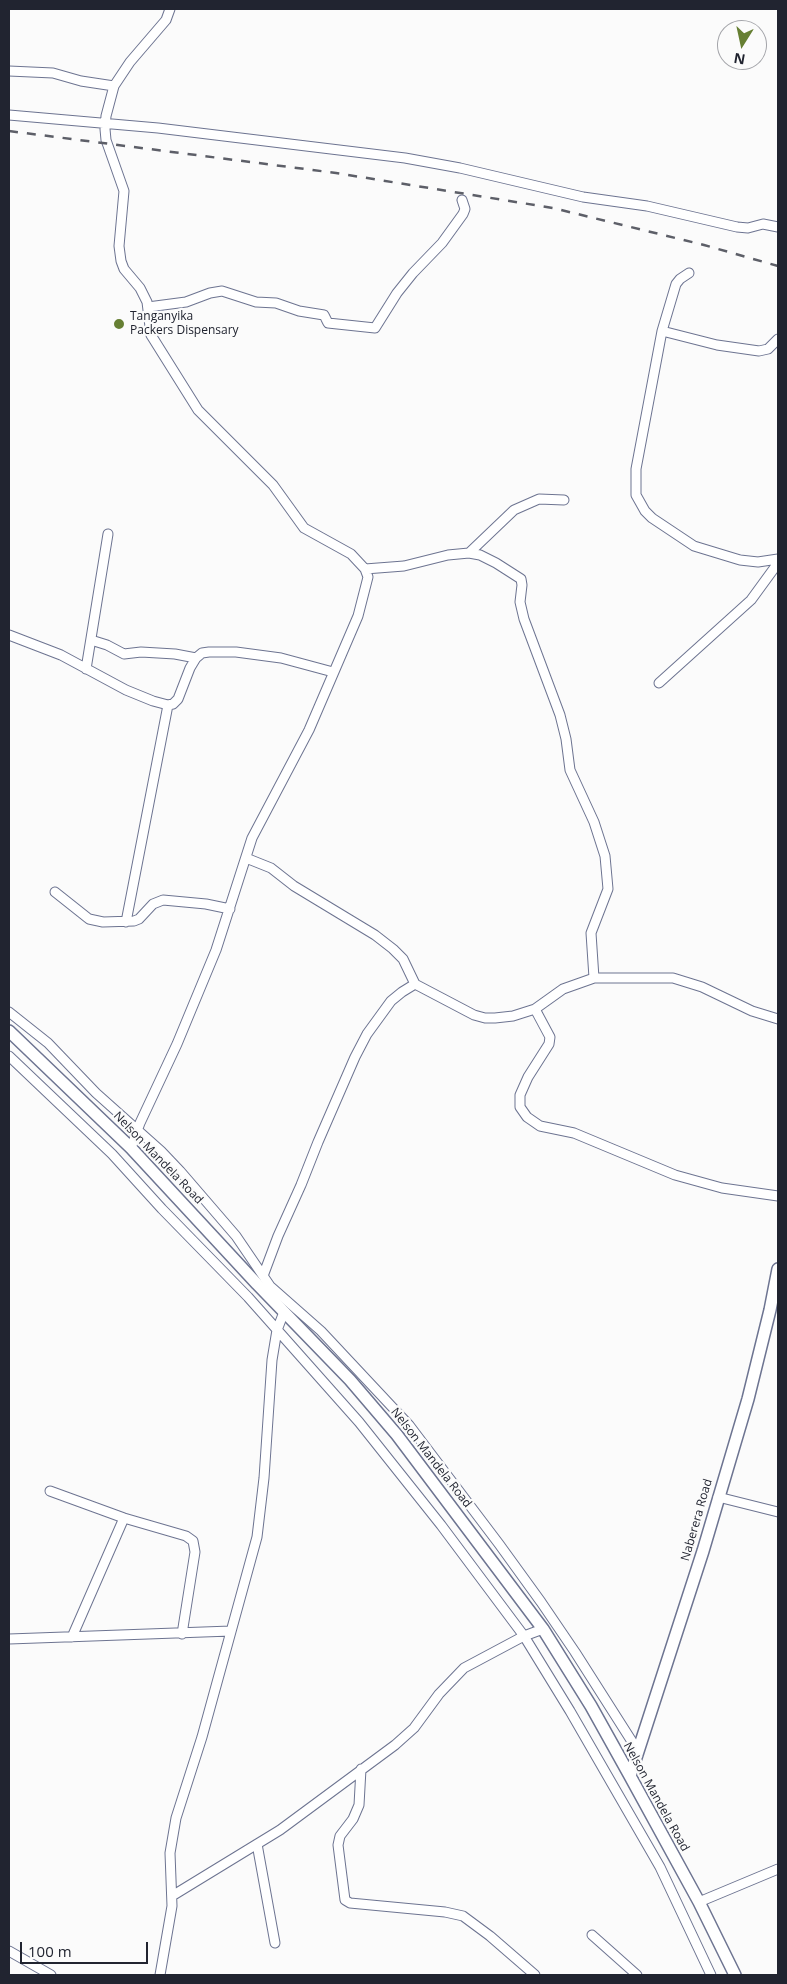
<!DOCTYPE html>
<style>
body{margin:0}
#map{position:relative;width:787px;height:1984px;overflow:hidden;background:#fbfbfb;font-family:"Open Sans",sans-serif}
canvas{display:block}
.frame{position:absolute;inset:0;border:10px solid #212430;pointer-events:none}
.north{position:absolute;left:717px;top:20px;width:50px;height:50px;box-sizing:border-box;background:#fbfbfb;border:1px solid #a4a5aa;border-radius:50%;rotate:190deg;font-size:14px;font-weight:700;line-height:20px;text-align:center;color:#212430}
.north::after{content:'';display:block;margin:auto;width:18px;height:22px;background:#667f33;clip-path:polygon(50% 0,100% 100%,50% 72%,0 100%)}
.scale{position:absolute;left:20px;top:1942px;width:128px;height:22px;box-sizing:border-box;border:2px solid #212430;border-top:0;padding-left:6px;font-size:15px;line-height:18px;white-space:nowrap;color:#212430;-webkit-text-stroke:4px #fbfbfb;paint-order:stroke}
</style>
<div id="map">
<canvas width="787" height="1984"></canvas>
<div class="frame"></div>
<div class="north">N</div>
<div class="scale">100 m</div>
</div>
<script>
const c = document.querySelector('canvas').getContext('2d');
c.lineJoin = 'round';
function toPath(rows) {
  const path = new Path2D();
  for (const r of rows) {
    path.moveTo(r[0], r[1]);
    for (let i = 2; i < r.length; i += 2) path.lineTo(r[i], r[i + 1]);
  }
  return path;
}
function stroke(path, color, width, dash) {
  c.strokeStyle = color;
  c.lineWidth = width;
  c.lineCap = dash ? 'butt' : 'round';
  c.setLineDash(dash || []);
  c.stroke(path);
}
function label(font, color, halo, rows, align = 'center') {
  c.font = font + ' "Open Sans",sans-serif';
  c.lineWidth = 4.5;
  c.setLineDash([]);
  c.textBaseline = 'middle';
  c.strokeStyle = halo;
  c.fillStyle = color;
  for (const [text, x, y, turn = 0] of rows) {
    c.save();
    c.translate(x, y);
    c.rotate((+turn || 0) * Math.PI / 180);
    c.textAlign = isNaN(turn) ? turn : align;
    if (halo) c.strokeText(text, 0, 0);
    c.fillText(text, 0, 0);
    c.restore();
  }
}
const street = toPath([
 [9,71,53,73,81,81,114,86],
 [9,115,158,128,405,158,460,168,583,197,647,206,737,227,748,228,763,224,778,227],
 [689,273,680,279,676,284,662,331,636,469,636,495,645,511,652,518,694,546,740,560,758,562,778,559],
 [148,307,186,302,210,293,222,291,256,302,276,303,299,311,324,315,328,323,375,328,397,293,413,273,442,243,463,214,465,209,462,200],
 [662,331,717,345,759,351,768,349,778,339],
 [469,553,514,510,539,499,564,500],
 [365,569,404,566,448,555,469,553,480,555,496,563,521,579,522,585,520,602,524,619,560,715,566,739,570,770,594,822,605,856,608,889,591,933,594,978],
 [9,635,61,655,126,690,153,701,168,705,173,704,178,699,190,668,196,658,202,653,209,652,236,652,281,658,333,672],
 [91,640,107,645,124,654,141,652,175,654,196,658],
 [86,669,108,534],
 [659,683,751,600,778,563],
 [246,858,271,868,294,886,375,935,393,949,403,959,415,984],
 [55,892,89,919,103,922,134,921,139,919,153,904,163,900,206,904,230,909],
 [126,922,168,705],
 [535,1009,550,1037,549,1044,528,1077,520,1095,520,1107,527,1117,540,1126,574,1133,675,1175,722,1188,778,1196],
 [9,1012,48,1043,96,1093,161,1151,180,1171,236,1236,270,1286,321,1331,409,1425,499,1544,541,1602,575,1652,638,1751],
 [9,1056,112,1154,162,1209,248,1297,359,1422,441,1525,524,1636,570,1711,660,1867,711,1975],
 [131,1148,140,1123,177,1044,216,950,252,838,309,730,358,616,368,577,365,569,351,554,304,528,273,485,198,410,151,335,147,302,140,288,124,269,121,261,119,246,124,191,106,140,105,129,106,116,114,86,130,62,166,20,170,9],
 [263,1276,278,1236,301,1185,318,1142,355,1057,367,1034,391,1001,402,992,415,984,474,1015,485,1018,495,1018,513,1016,535,1009,563,989,594,978,673,978,702,987,752,1011,778,1019],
 [50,1491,124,1518,186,1536,193,1541,195,1552,182,1634],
 [718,1497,778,1512],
 [72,1637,124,1518],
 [9,1639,231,1631],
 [361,1769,359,1805,353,1819,340,1836,338,1845,345,1900,350,1903,445,1912,463,1916,490,1936,535,1975],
 [257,1844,275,1943],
 [172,1896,280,1830,395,1745,414,1728,439,1694,464,1668,524,1636,543,1629],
 [699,1902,778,1869],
 [592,1935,637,1975],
 [9,1951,51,1975],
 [160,1975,172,1906,170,1853,176,1818,202,1737,257,1537,264,1478,272,1360,277,1330,284,1312]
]);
const secondary = toPath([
 [9,1031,131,1148,257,1284,350,1380,397,1435,543,1629,591,1706,630,1776,699,1902,735,1975],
 [630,1776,703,1551,748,1399,770,1310,778,1269]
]);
const rail = toPath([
 [9,131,336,173,553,208,704,245,778,266]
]);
const markers = [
 [119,324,6,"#667f33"]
];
const poiNames = [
 ["Tanganyika",130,317],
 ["Packers Dispensary",130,331]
];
const streetNames = [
 ["Nelson Mandela Road",158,1158,46],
 ["Nelson Mandela Road",431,1458,52],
 ["Naberera Road",697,1520,-74],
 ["Nelson Mandela Road",656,1797,61]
];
stroke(street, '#6d7491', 11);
stroke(secondary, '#6d7491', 14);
stroke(street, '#fff', 9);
stroke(secondary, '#fff', 11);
stroke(rail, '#5d5f68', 2.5, [9, 9]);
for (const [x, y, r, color] of markers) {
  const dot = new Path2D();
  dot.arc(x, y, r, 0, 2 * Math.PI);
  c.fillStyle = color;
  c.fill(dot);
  stroke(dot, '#fbfbfb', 2);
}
label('12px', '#212430', '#fbfbfb', poiNames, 'left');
label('12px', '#212430', '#fbfbfb', streetNames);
</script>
